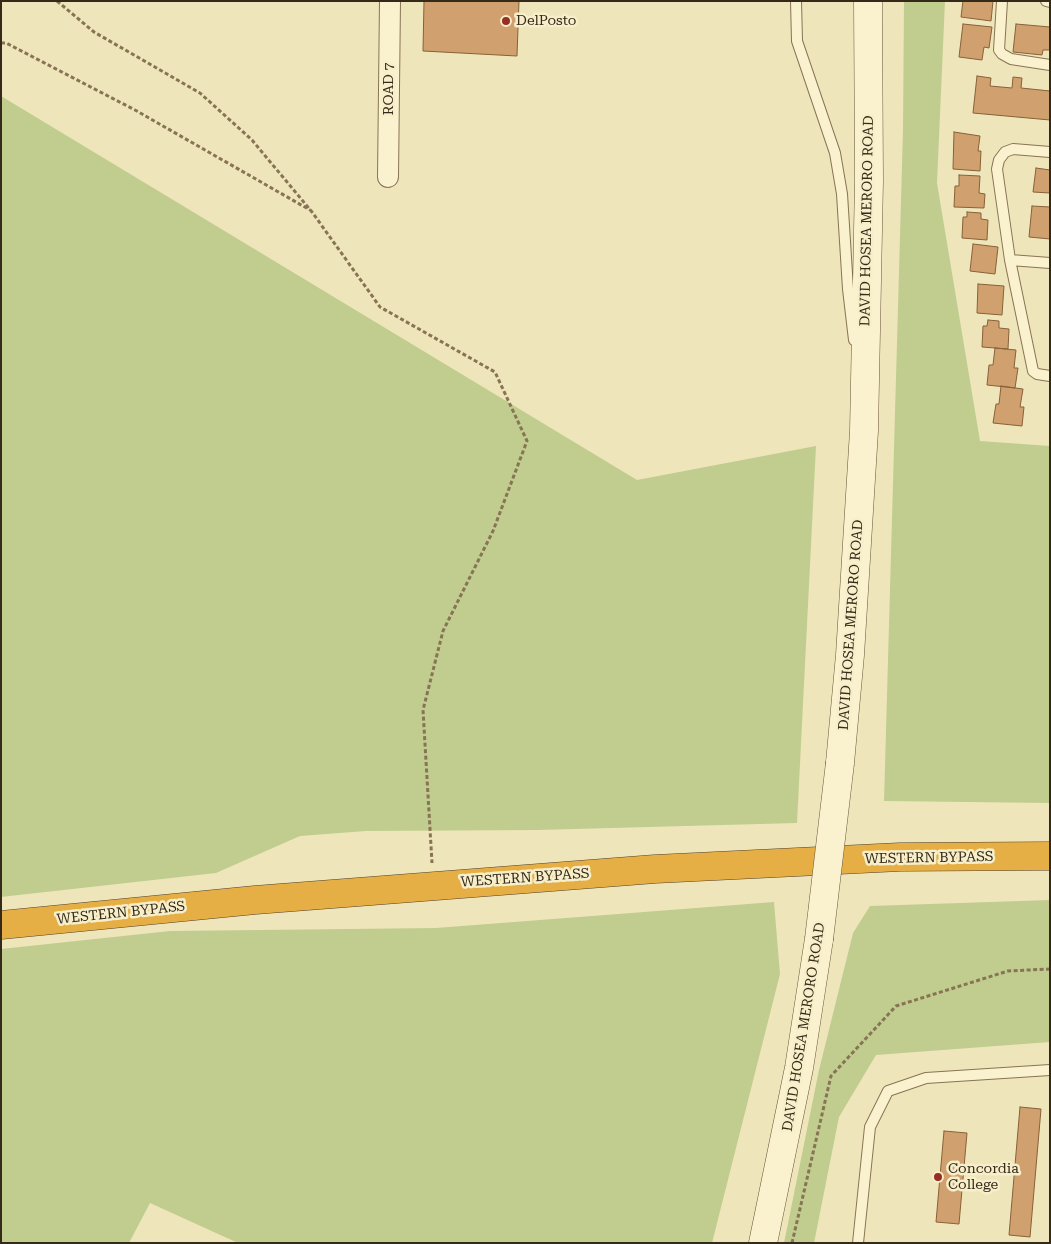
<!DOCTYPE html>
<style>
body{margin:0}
#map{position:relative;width:1051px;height:1244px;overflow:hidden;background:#efe5ba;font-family:"Roboto Serif",serif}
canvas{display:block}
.frame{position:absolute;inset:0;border:2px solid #352a1a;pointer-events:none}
</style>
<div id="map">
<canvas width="1051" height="1244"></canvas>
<div class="frame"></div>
</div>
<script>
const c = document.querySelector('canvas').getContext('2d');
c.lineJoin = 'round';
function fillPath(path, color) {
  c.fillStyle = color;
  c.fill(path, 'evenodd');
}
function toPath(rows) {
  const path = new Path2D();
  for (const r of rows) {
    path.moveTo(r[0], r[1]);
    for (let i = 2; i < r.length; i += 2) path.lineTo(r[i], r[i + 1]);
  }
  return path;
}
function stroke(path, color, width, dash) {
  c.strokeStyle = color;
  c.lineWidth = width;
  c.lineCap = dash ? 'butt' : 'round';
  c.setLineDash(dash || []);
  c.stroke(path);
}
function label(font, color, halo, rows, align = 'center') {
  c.font = font + ' "Roboto Serif",serif';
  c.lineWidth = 5;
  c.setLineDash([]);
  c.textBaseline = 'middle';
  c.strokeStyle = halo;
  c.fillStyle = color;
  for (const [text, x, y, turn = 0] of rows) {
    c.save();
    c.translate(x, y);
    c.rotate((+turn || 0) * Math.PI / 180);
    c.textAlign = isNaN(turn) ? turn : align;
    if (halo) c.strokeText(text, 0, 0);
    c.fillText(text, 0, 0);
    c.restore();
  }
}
const green = toPath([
 [904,1,945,1,937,183,980,441,1050,446,1050,803,884,801,903,130],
 [1,96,637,480,816,446,797,823,538,830,366,831,300,836,216,873,1,897],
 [1050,900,1050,1042,876,1055,839,1117,814,1243,784,1243,819,1070,853,933,870,906],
 [774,902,780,974,712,1243,238,1243,150,1203,129,1243,1,1243,1,949,170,931,436,928]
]);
const building = toPath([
 [424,1,519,1,517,56,423,51,424,1],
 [963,1,993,1,991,21,961,17,963,1],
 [963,24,992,27,989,48,984,47,982,60,959,57,963,24],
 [1016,24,1050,27,1050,50,1043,50,1042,55,1013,52,1016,24],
 [977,76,991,78,990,86,1012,88,1013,77,1022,78,1021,88,1050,91,1050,120,973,113,977,76],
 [954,132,980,136,978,151,981,151,980,171,953,169,954,132],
 [1036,168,1050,170,1050,193,1033,192,1036,168],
 [959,175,980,176,979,193,985,194,984,208,954,207,955,186,959,186,959,175],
 [1032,206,1050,207,1050,239,1029,237,1032,206],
 [967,212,981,213,981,219,988,220,987,240,962,238,963,217,967,217,967,212],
 [973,244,998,247,995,274,970,271,973,244],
 [978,284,1004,286,1002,315,977,313,978,284],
 [988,320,999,321,999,328,1009,329,1008,349,982,347,983,326,987,326,988,320],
 [995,348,1016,350,1014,368,1018,368,1015,388,987,385,989,365,993,365,995,348],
 [1001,386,1023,389,1020,407,1024,407,1022,426,993,423,996,404,999,404,1001,386],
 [1020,1107,1041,1109,1030,1237,1009,1235,1020,1107],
 [944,1131,967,1133,959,1224,936,1222,944,1131]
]);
const path = toPath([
 [57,1,94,32,200,93,252,140,312,212,380,307,495,372,527,441,493,531,443,631,423,710,432,863],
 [1,43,6,43,135,110,310,210],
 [792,1243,831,1076,896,1006,1008,971,1050,969]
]);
const lane = toPath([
 [796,1,797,41,835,153,842,194,848,289,854,340],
 [1002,1,999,50,1002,54,1011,59,1050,65],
 [1046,1,1050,2],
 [1050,152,1013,149,1005,152,999,160,997,169,1010,260,1033,371,1037,374,1050,376],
 [1010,260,1050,263],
 [858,1243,870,1127,888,1091,926,1078,1050,1070]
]);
const street = toPath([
 [388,177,390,1]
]);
const secondary = toPath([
 [840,763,850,655,864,431,869,181,868,1],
 [763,1243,799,1068,819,939]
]);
const highway = toPath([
 [1,925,255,900,655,869,900,857,1050,856]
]);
const secondaryBridge = toPath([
 [819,939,840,763]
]);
const markers = [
 [506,21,5,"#982d22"],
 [938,1177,5,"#982d22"]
];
const poiNames = [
 ["DelPosto",516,21],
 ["Concordia",948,1169],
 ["College",948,1185]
];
const streetNames = [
 ["ROAD 7",389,89,-90],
 ["DAVID HOSEA MERORO ROAD",867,221,-89],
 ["DAVID HOSEA MERORO ROAD",851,625,-86],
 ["WESTERN BYPASS",929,858,-1],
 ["WESTERN BYPASS",525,878,-4],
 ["WESTERN BYPASS",121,913,-6],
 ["DAVID HOSEA MERORO ROAD",804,1027,-81]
];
fillPath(green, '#c0cd8f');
fillPath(building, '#d0a16e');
stroke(building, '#876039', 1);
stroke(lane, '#877454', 12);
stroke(street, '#877454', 22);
stroke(secondary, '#685538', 29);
stroke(highway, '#544129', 29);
stroke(path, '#877454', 3, [4, 2.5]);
stroke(lane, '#faf1ce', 10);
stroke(street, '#faf1ce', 20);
stroke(secondary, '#faf1ce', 28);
stroke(highway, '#e5af45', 28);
stroke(secondaryBridge, '#685538', 29, []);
stroke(secondaryBridge, '#faf1ce', 28);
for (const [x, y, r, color] of markers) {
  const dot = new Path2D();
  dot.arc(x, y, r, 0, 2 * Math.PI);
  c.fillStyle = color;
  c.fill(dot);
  stroke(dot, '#f7eeca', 2);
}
label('14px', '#352a1a', '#f7eeca', poiNames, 'left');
label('14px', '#352a1a', '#f7eeca', streetNames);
</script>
